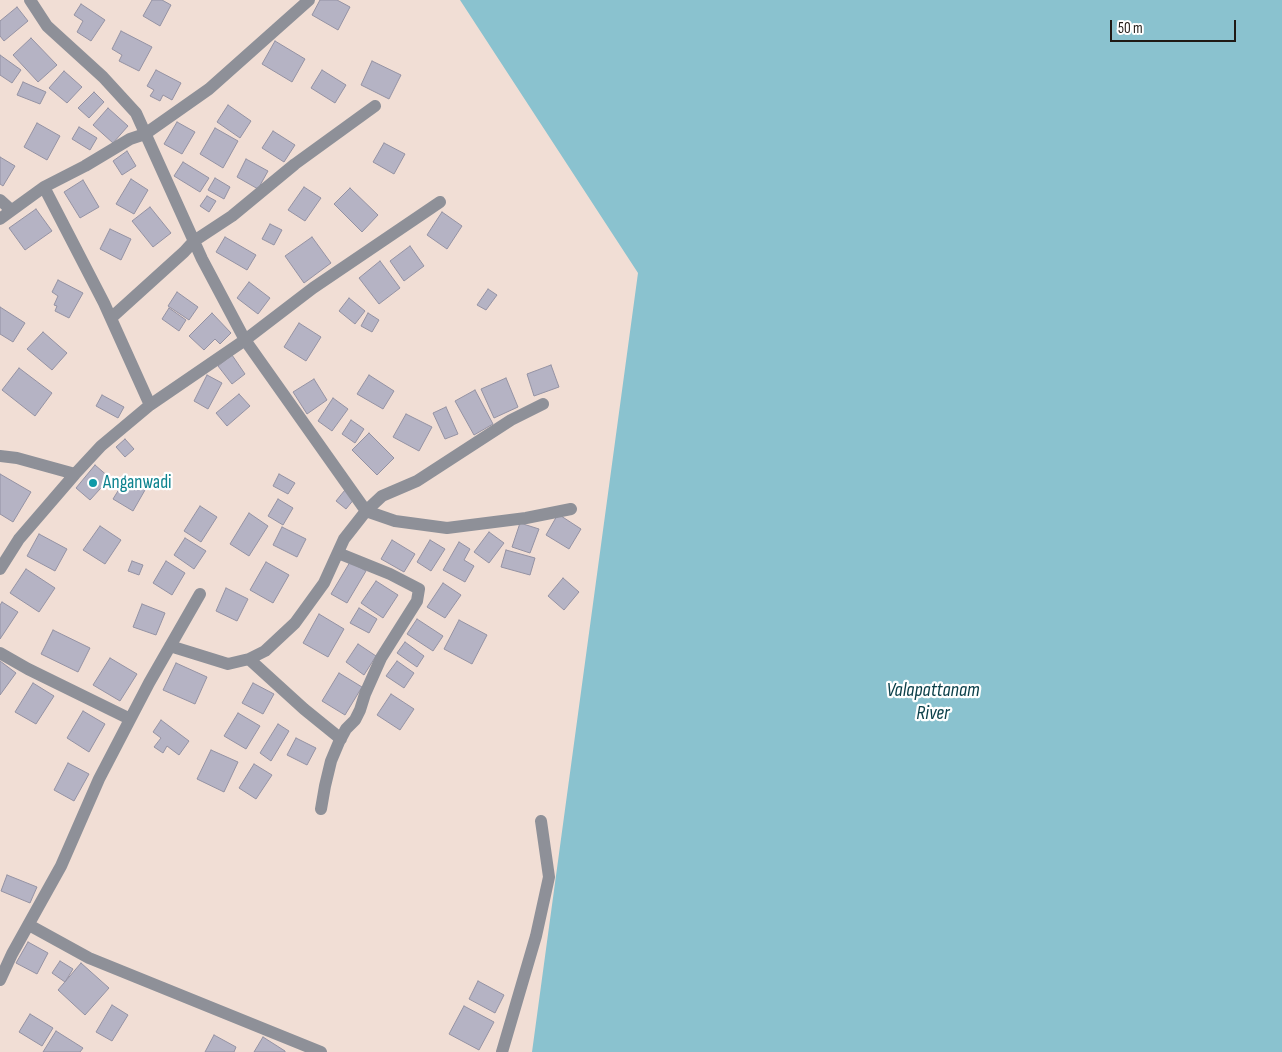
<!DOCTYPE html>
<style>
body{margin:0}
#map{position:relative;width:1282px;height:1052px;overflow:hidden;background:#f1ded5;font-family:"Sofia Sans Condensed",sans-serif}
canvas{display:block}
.scale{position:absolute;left:1110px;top:20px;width:126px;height:22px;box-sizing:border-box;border:2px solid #201a16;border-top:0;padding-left:6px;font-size:15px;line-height:18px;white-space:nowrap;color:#201a16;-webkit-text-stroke:4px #fff;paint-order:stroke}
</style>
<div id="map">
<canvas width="1282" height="1052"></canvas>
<div class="scale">50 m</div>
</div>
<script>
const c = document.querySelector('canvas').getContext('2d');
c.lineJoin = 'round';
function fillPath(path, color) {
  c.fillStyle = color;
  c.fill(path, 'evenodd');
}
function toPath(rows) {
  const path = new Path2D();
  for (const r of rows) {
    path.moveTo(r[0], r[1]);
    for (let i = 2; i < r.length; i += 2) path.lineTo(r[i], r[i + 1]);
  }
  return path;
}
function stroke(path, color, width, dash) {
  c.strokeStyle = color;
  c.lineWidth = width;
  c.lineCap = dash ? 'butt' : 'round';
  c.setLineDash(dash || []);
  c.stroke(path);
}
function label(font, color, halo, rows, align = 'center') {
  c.font = font + ' "Sofia Sans Condensed",sans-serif';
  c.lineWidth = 4.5;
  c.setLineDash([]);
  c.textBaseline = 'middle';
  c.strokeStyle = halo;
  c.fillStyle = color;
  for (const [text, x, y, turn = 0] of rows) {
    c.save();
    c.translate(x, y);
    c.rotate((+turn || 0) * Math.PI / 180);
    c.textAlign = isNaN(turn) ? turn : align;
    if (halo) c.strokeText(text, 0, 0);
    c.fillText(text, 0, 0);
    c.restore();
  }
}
const water = toPath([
 [460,0,1282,0,1282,1052,532,1052,638,273]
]);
const building = toPath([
 [152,0,162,0,171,5,160,26,143,16,152,0],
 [320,0,337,0,350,7,338,30,312,15,320,0],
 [81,4,105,20,91,41,77,32,83,21,74,15,81,4],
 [17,7,28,21,4,41,0,36,0,21,17,7],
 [121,31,152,47,139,71,119,61,122,55,112,49,121,31],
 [31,38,57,65,38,82,13,55,31,38],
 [275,41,305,59,292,82,262,64,275,41],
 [0,55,21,70,12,83,0,75,0,55],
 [372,61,401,75,389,99,361,85,372,61],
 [156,70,181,83,172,100,163,95,160,101,150,96,154,90,147,86,156,70],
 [322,70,346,85,335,103,311,88,322,70],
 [64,71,82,87,67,103,49,88,64,71],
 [23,82,46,92,40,104,17,95,23,82],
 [94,92,104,102,89,118,78,108,94,92],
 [228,105,251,121,240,138,217,122,228,105],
 [108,108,128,126,113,143,93,125,108,108],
 [177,122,195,132,182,154,164,144,177,122],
 [37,123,60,136,47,160,24,147,37,123],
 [79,127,97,138,90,150,72,139,79,127],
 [215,128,238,141,223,168,200,154,215,128],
 [273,131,295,145,284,162,262,148,273,131],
 [384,143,405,154,394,174,373,162,384,143],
 [127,151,136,166,122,175,113,161,127,151],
 [0,157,15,166,3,186,0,184,0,157],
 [246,159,268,171,258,189,237,177,246,159],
 [183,162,209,178,200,192,174,176,183,162],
 [215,178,230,187,224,199,208,190,215,178],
 [131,179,148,190,134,214,116,204,131,179],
 [83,180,99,207,80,218,64,192,83,180],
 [304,187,321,198,305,221,288,210,304,187],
 [350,188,378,215,362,232,334,204,350,188],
 [207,196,216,201,209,212,200,206,207,196],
 [150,207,171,233,153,247,132,221,150,207],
 [36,209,52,231,25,250,9,228,36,209],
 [442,212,462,226,447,249,427,235,442,212],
 [270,224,282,230,274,245,262,239,270,224],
 [110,229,131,239,121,260,100,249,110,229],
 [225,237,256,255,247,270,216,252,225,237],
 [312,237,331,263,304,283,285,256,312,237],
 [410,246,424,266,404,281,390,261,410,246],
 [380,261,400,288,379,304,359,278,380,261],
 [58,280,83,293,69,318,55,311,57,306,54,305,58,296,52,292,58,280],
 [249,282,270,298,258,314,237,298,249,282],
 [488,289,497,295,486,310,477,305,488,289],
 [177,292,198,307,189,320,168,306,177,292],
 [349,298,365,311,355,324,339,311,349,298],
 [0,307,25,323,13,342,0,334,0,307],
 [169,308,186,320,179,331,162,319,169,308],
 [212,313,231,333,220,344,215,339,204,350,189,336,212,313],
 [368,313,379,320,372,332,361,326,368,313],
 [299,323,321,337,306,361,284,347,299,323],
 [43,332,67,353,52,370,27,349,43,332],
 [232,355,245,374,232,384,218,366,232,355],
 [551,365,559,387,534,396,527,374,551,365],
 [19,368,52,393,35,416,2,390,19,368],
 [207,375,222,383,208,409,194,401,207,375],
 [369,375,394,391,383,409,357,394,369,375],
 [506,378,518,407,494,418,481,389,506,378],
 [314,379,327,400,307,414,293,392,314,379],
 [475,390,493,424,474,435,455,401,475,390],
 [239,394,250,406,227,426,216,413,239,394],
 [102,395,124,407,118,418,96,406,102,395],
 [333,398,348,409,332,431,318,421,333,398],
 [446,407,458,434,445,439,433,413,446,407],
 [406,414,432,427,419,451,393,437,406,414],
 [351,420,364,429,355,443,342,434,351,420],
 [369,433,394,458,377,475,352,450,369,433],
 [125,439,134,449,125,457,116,447,125,439],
 [95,465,110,478,90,500,76,488,95,465],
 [0,474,31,492,13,522,0,514,0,474],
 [279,474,295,483,288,494,273,486,279,474],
 [126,478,145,490,133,511,113,499,126,478],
 [345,490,355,498,346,509,336,501,345,490],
 [278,499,293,508,283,525,268,516,278,499],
 [200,506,217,517,201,542,184,531,200,506],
 [249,513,268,526,249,556,230,544,249,513],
 [558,514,581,529,569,549,546,535,558,514],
 [520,523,539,529,530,553,512,547,520,523],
 [100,526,121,540,105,564,83,550,100,526],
 [282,527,306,539,297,557,273,545,282,527],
 [489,532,504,543,489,563,474,552,489,532],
 [39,534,67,549,55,571,27,556,39,534],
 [185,538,206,551,194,569,174,555,185,538],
 [392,540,415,554,404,572,381,559,392,540],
 [430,540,445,549,431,571,417,562,430,540],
 [459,542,470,549,464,560,474,566,465,582,443,570,459,542],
 [506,550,535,558,530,575,501,567,506,550],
 [132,561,143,565,139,575,128,571,132,561],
 [166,561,185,573,172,595,153,583,166,561],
 [266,562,289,575,273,603,250,590,266,562],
 [350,562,366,571,347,603,331,594,350,562],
 [26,569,55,588,39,612,10,593,26,569],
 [563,578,579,592,564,610,548,596,563,578],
 [376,581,398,595,383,618,361,603,376,581],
 [443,583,461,595,445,618,427,607,443,583],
 [226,588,248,599,237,621,216,611,226,588],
 [2,602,18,612,0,639,0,605,2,602],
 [142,604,165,613,156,635,133,627,142,604],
 [359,608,377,619,369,633,350,623,359,608],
 [319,614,344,629,328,657,303,643,319,614],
 [417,619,443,636,433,651,407,634,417,619],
 [459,620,487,635,472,664,444,649,459,620],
 [53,630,90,648,78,672,41,654,53,630],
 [405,642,424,656,417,667,397,653,405,642],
 [358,644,376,656,364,675,346,662,358,644],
 [110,658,137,674,120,701,93,685,110,658],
 [0,661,16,673,0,695,0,661],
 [397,661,414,673,404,688,386,676,397,661],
 [176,663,207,677,195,704,163,690,176,663],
 [339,673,362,687,345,715,322,701,339,673],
 [33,683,54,696,36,724,15,712,33,683],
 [253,683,274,694,263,714,242,703,253,683],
 [391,694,414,709,400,730,377,715,391,694],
 [83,711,105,724,89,752,67,738,83,711],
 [238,713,260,726,246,749,224,736,238,713],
 [161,720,189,741,179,755,167,746,163,753,154,747,161,738,153,732,161,720],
 [278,724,289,731,271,761,260,753,278,724],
 [296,738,316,748,307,765,287,755,296,738],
 [211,750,238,762,224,792,197,779,211,750],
 [68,763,89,774,74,801,54,790,68,763],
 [254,764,272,775,256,799,239,788,254,764],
 [7,875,37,887,30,903,1,891,7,875],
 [28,942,48,953,37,974,16,963,28,942],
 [60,961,73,969,65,982,52,973,60,961],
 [81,963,109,988,85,1015,58,990,81,963],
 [478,981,504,995,495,1013,469,999,478,981],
 [112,1005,128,1015,112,1041,96,1032,112,1005],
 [464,1006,494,1022,479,1050,449,1034,464,1006],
 [30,1014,53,1028,42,1046,19,1032,30,1014],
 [56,1031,83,1048,80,1052,43,1052,56,1031],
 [214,1035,236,1047,234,1052,205,1052,214,1035],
 [263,1037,285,1051,285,1052,254,1052,263,1037]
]);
const minor = toPath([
 [30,0,47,26,103,77,136,113,202,259,245,340,313,288,440,202],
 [0,200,11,210],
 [0,219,44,187],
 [111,318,184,252,194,241,232,216,295,164,375,106],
 [543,404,511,420,417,481,382,496,366,511,395,521,447,528,526,518,571,509],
 [150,405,104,303,44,187,85,166,130,139,145,134,209,89,309,0],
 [0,456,17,458,75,474,19,539,0,569],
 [75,474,101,446,150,405,245,340,366,511,344,539,324,583,295,623,265,651,249,659,228,664,170,646],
 [0,653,28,669,130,719],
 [249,659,304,709,341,739],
 [321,809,325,786,331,761,339,742,346,729,355,720,360,710,365,694,381,658,417,601,419,589,390,574,338,553],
 [29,925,89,958,321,1052],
 [0,980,12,954,61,866,99,779,149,683,200,594],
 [502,1052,536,936,549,877,541,821]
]);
const markers = [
 [93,483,5,"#0f9aa8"]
];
const cultureNames = [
 ["Anganwadi",103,483]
];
const waterNames = [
 ["Valapattanam",933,691],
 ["River",933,714]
];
fillPath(water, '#8ac2cf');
fillPath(building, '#b5b3c4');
stroke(building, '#9492a3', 1);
stroke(minor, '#8e9098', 12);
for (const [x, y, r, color] of markers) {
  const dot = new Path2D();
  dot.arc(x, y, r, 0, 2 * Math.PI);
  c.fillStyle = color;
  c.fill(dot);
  stroke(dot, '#fff', 2);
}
label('19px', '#0d838f', '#fff', cultureNames, 'left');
label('italic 20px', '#0c404a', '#fff', waterNames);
</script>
